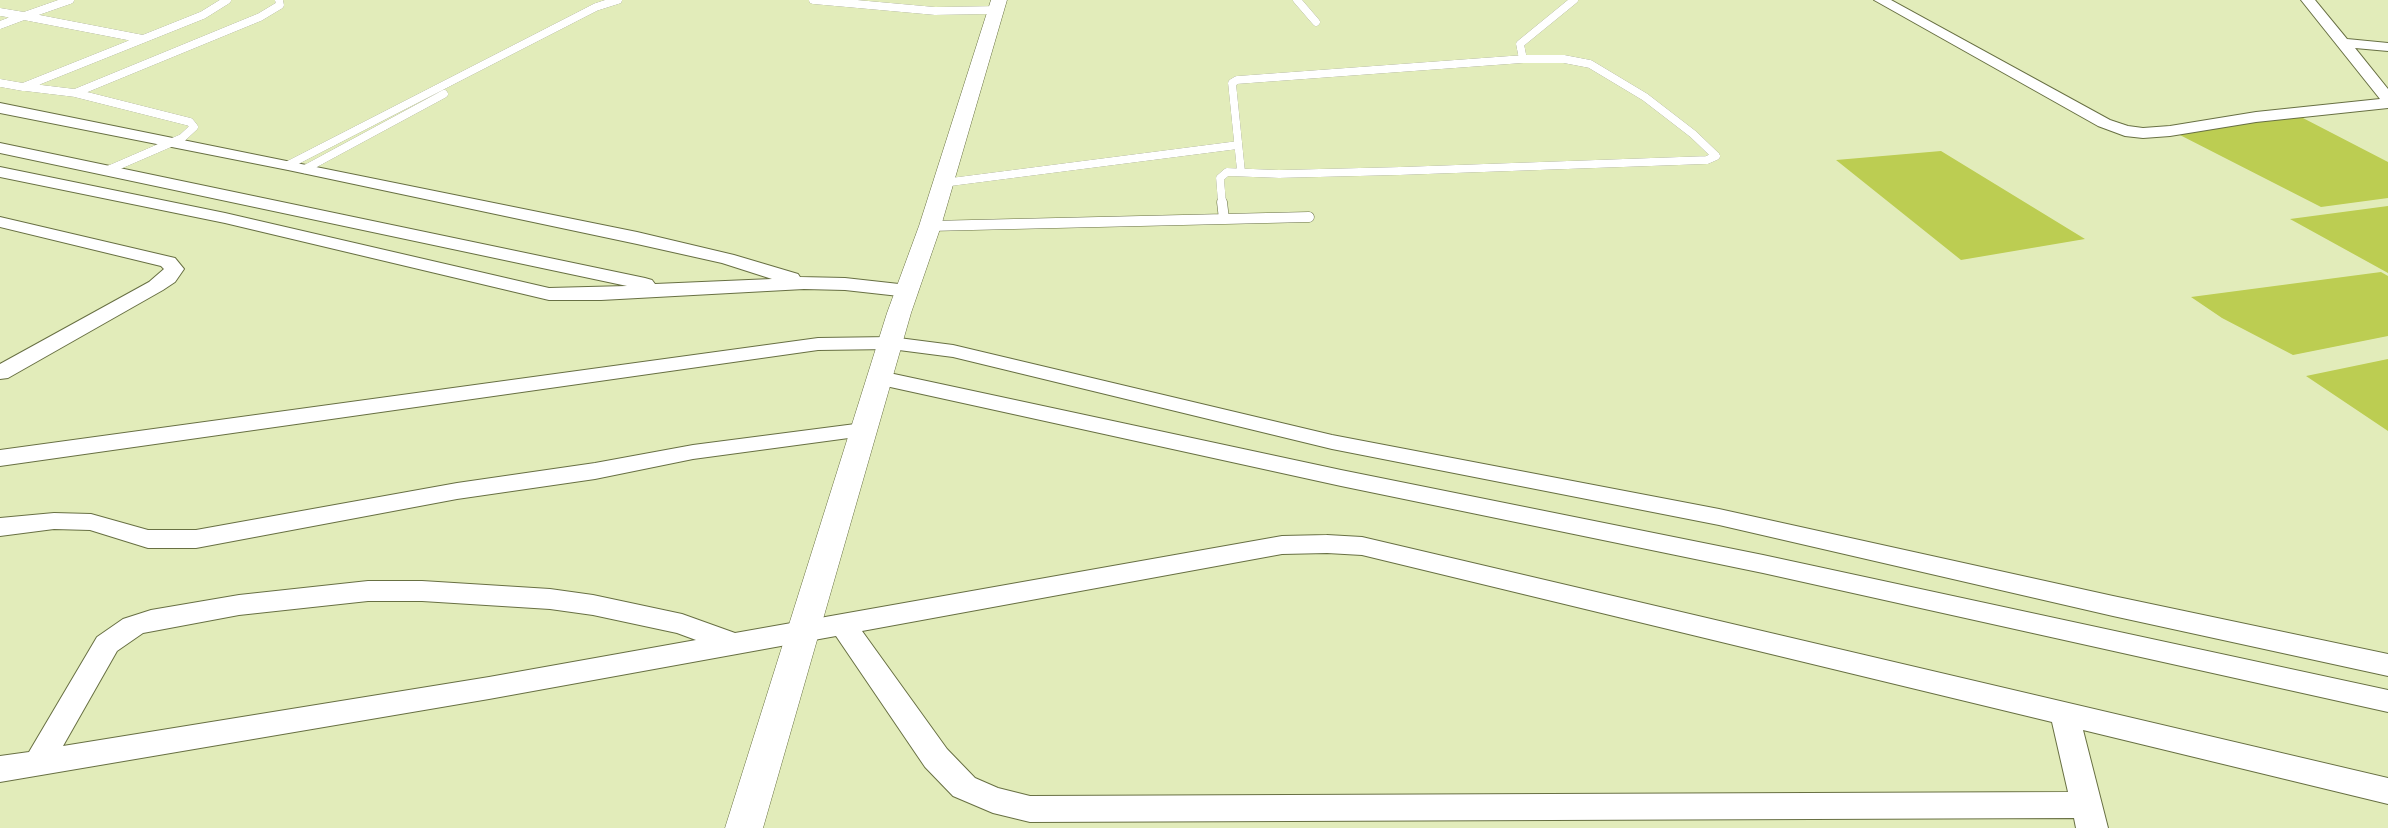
<!DOCTYPE html>
<style>
body{margin:0}
canvas{display:block;background:#e2ecba}
</style>
<canvas width="2388" height="828"></canvas>
<script>
const c = document.querySelector('canvas').getContext('2d');
c.lineJoin = 'round';
function fillPath(path, color) {
  c.fillStyle = color;
  c.fill(path, 'evenodd');
}
function toPath(rows) {
  const path = new Path2D();
  for (const r of rows) {
    path.moveTo(r[0], r[1]);
    for (let i = 2; i < r.length; i += 2) path.lineTo(r[i], r[i + 1]);
  }
  return path;
}
function stroke(path, color, width, dash) {
  c.strokeStyle = color;
  c.lineWidth = width;
  c.lineCap = dash ? 'butt' : 'round';
  c.setLineDash(dash || []);
  c.stroke(path);
}
const water = toPath([
 [2301,117,2388,162,2388,198,2321,207,2174,132],
 [1941,151,2085,239,1961,260,1836,160],
 [2388,206,2388,273,2290,219],
 [2381,272,2388,276,2388,336,2293,355,2222,318,2191,297],
 [2388,359,2388,431,2306,376]
]);
const laneFar1 = toPath([
 [813,0,935,11,996,10],
 [1297,0,1316,22],
 [0,12,24,16,70,0],
 [0,25,24,16,143,39],
 [0,83,23,87,203,15,227,0],
 [25,87,75,93],
 [288,165,596,7,618,0],
 [305,169,444,94],
 [108,170,182,138,194,127,190,122,75,93,260,17,280,5,279,0],
 [1241,171,1232,83,1237,80,1523,59,1520,44,1574,0],
 [943,183,1238,145],
 [1222,203,1220,178,1227,172,1279,174,1400,171,1707,160,1716,156,1693,134,1645,97,1590,64,1564,59,1523,59]
]);
const lane = toPath([
 [1222,202,1224,219],
 [930,226,1309,217]
]);
const street = toPath([
 [1874,0,1891,0,2110,120,2128,126,2143,128,2170,126,2256,112,2380,99,2301,0,2315,0,2347,39,2388,43,2388,51,2355,48,2388,89,2388,108,2256,122,2170,136,2143,138,2125,136,2098,126,1874,0],
 [0,103,637,232,734,255,798,274,800,277,845,278,908,285,915,287,918,291,915,295,908,297,845,290,804,289,601,300,549,300,225,223,0,177,0,167,225,213,549,288,627,286,0,153,0,143,645,278,652,280,655,284,772,279,722,263,637,244,288,170,0,113,0,103],
 [0,217,175,258,184,269,175,282,163,290,8,378,0,379,0,364,149,282,164,269,161,266,0,227,0,217],
 [891,337,953,345,1332,435,1719,509,2113,596,2388,654,2388,676,2113,616,1719,525,1332,449,953,357,891,349,818,350,0,466,0,450,818,338,891,337],
 [880,371,1341,470,1763,555,2388,690,2388,712,1763,573,1341,486,872,383,869,378,872,373,880,371],
 [863,423,871,425,874,430,871,435,693,459,595,479,457,499,196,548,148,548,90,530,54,529,0,536,0,518,54,513,91,514,148,530,196,530,457,483,595,463,693,445,863,423],
 [1327,535,1362,537,2388,778,2388,804,2083,730,2108,828,2076,828,2074,818,1030,822,993,813,953,796,925,767,836,636,489,699,0,782,0,756,29,752,97,637,123,619,151,610,239,595,368,581,422,581,550,589,593,595,682,614,735,633,1282,536,1327,535],
 [1327,553,1362,555,2052,722,2068,792,1030,796,998,788,975,778,947,749,862,631,1282,554,1327,553],
 [368,601,422,601,550,609,593,615,677,633,696,640,489,677,63,746,117,651,143,633,239,615,368,601]
]);
const secondary = toPath([
 [991,0,1007,0,941,226,911,313,763,828,725,828,887,313,919,226,991,0]
]);
fillPath(water, '#bccd52');
stroke(laneFar1, '#687043', 8);
stroke(lane, '#687043', 11);
stroke(street, '#687043', 2);
stroke(secondary, '#687043', 1);
stroke(laneFar1, '#fff', 8);
stroke(lane, '#fff', 10);
fillPath(street, '#fff');
fillPath(secondary, '#fff');
</script>
